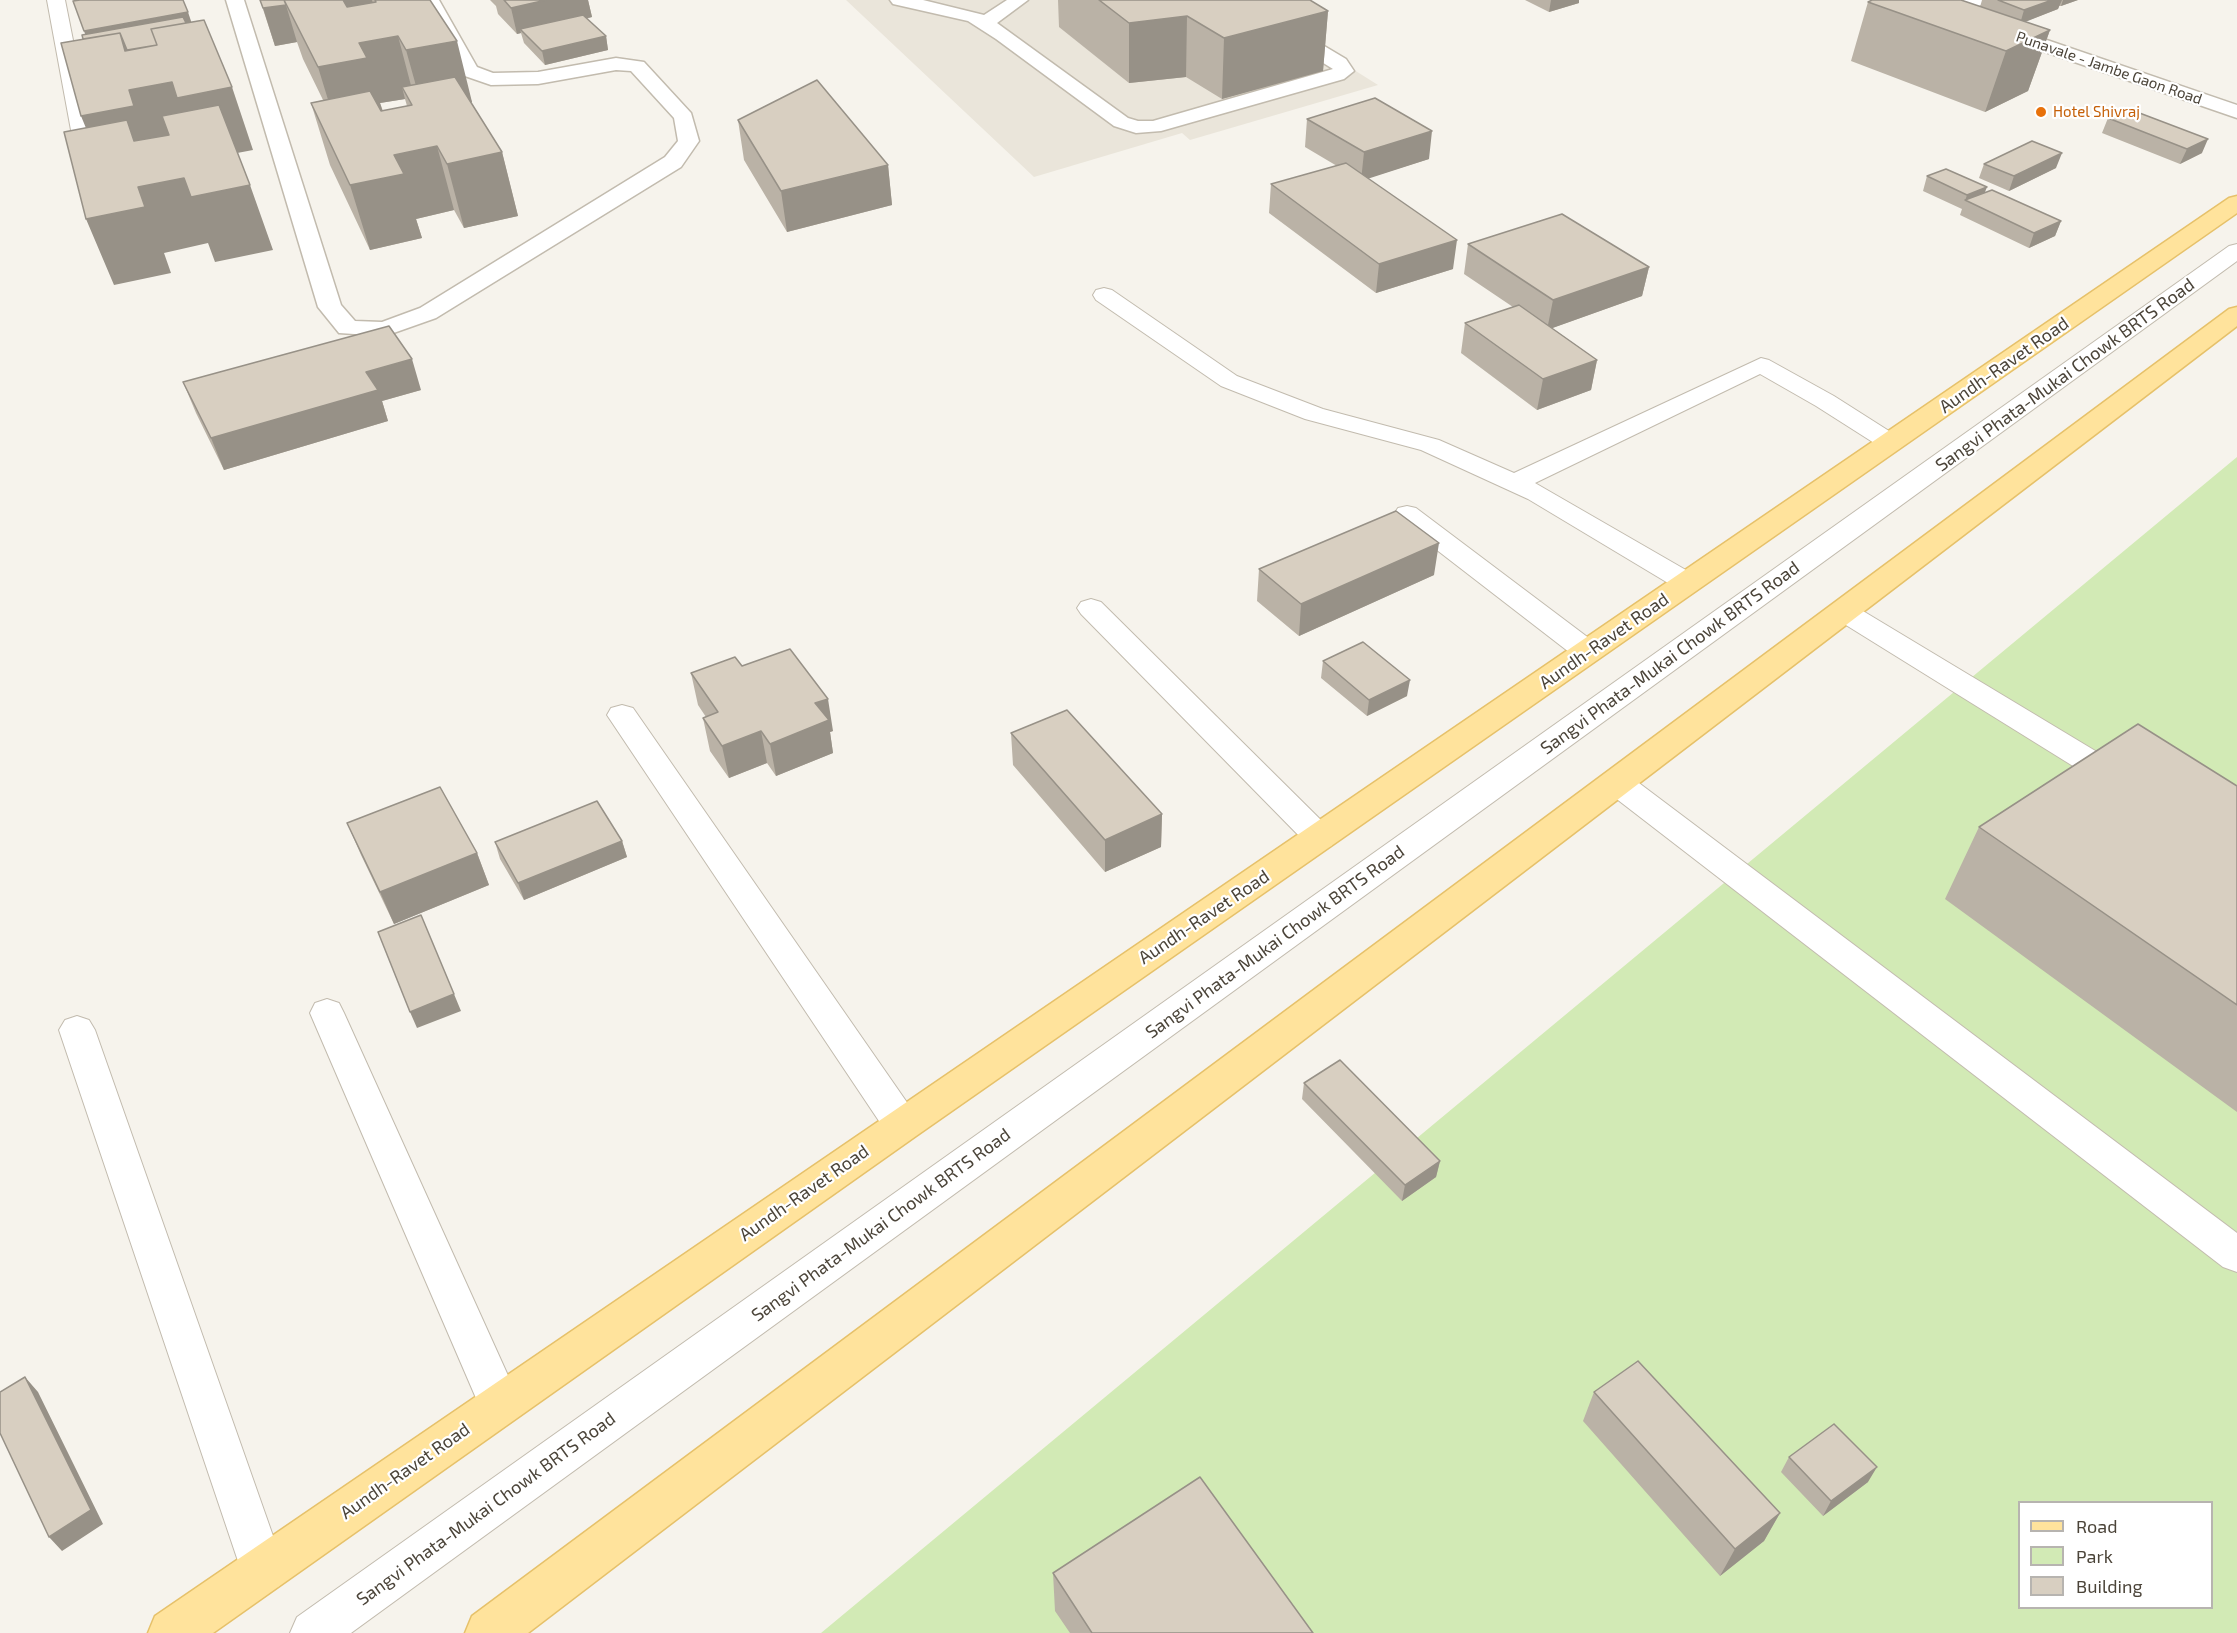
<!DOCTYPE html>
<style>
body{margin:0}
#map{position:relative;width:2237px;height:1633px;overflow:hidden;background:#f6f3ec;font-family:"Exo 2",sans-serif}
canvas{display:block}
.legend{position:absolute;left:2018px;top:1501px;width:195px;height:108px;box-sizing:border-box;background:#fff;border:2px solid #b7b4b0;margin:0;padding:8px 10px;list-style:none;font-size:18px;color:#4b4439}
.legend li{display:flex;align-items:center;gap:12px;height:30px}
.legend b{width:30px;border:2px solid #b7b4b0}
</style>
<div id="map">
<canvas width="2237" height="1633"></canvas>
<ul class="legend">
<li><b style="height:8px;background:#ffe39c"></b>Road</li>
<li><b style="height:16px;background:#d2eab5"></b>Park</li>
<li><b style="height:16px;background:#d8cfc1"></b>Building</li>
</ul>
</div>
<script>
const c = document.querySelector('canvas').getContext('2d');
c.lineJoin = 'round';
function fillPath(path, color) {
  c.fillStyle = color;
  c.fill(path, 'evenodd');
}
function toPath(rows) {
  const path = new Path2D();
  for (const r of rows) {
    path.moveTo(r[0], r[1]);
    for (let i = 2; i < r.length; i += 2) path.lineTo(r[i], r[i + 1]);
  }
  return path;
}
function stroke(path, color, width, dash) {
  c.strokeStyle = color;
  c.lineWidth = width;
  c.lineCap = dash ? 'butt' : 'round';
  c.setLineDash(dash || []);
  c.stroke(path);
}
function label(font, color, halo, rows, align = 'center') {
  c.font = font + ' "Exo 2",sans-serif';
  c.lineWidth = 4.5;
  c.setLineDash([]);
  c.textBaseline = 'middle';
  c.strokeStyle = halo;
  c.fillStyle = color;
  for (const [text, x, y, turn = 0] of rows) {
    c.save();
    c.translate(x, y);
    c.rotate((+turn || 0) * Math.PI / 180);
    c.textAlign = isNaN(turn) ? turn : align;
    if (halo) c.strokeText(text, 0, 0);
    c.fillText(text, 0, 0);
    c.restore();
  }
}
const residential = toPath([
 [846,0,1243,0,1378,85,1190,140,1182,133,1034,177]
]);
const green = toPath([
 [2237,457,2237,1633,821,1633],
 [2020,1502,2212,1502,2212,1608,2020,1608]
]);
const service = toPath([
 [47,0,65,0,93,141,90,145,76,145,73,141,47,0],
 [1963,0,1986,0,1983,4,1957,17,1945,17,1942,13,1945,9,1963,0],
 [2237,244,2237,261,351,1633,290,1633,297,1617,2229,246,2237,244],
 [1104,288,1112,290,1237,376,1323,409,1439,440,1514,473,1761,358,1769,360,1834,396,1900,438,1904,443,1900,448,1891,451,1882,448,1816,406,1760,374,1535,483,1698,577,1702,583,1698,589,1688,591,1678,589,1528,499,1421,450,1305,419,1221,386,1096,300,1093,295,1096,290,1104,288],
 [1407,506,1416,508,1598,645,1602,652,1598,659,1588,661,1578,659,1398,520,1394,514,1398,508,1407,506],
 [1091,599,1101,602,1331,830,1336,838,1331,846,1320,849,1309,846,1081,614,1077,608,1081,602,1091,599],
 [1843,602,1853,605,2132,773,2136,781,2132,789,2121,792,2110,789,1833,617,1829,611,1833,605,1843,602],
 [622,705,633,708,915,1114,920,1125,915,1136,902,1140,889,1136,607,715,611,708,622,705],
 [1616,771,1627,774,2237,1233,2237,1272,2223,1267,1605,790,1601,782,1605,774,1616,771],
 [327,999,339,1003,344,1013,515,1391,521,1405,515,1419,500,1424,485,1419,310,1013,315,1003,327,999],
 [77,1016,89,1020,95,1030,285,1570,279,1586,263,1592,247,1586,241,1570,59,1030,65,1020,77,1016]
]);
const minor = toPath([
 [226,0,244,0,341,305,355,321,382,322,420,308,665,157,678,141,674,118,631,71,616,70,538,84,491,85,462,75,421,0,439,0,477,67,493,73,538,72,616,58,644,62,691,113,699,141,681,167,436,318,385,336,339,333,318,307,226,0],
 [890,0,923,0,984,15,1007,0,1028,0,997,23,1128,118,1138,121,1153,121,1333,69,1228,4,1225,0,1247,0,1346,59,1354,71,1344,79,1161,131,1136,133,1114,126,996,39,968,21,893,4,890,0]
]);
const tertiary = toPath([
 [2003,25,2237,105,2237,118,1996,35,1994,31,1996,27,2003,25]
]);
const primary = toPath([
 [2237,196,2237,213,916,1136,213,1633,148,1633,155,1616,2229,198,2237,196],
 [2237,307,2237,326,528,1633,465,1633,472,1616,2229,309,2237,307]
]);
const wall = toPath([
 [260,0,430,0,472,102,471,102,502,152,518,216,464,228,454,210,416,219,422,238,370,250,330,165,311,103,323,100,303,59,297,42,275,46],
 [405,99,407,106,383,111,380,103],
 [490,0,588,0,592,17,586,19,606,36,608,50,545,65,524,43,521,33,517,34,498,14,496,6],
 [1058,0,1310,0,1328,11,1323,71,1222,99,1186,77,1129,83,1059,27],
 [1525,0,1579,0,1579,3,1549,12],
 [1982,0,2078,0,2061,6,2059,6,2058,9,2024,22,2050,30,2028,91,1985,112,1851,61,1868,2,1980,7],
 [2108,118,2202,153,2180,164,2102,133],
 [1307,119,1429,159,1368,178,1453,269,1376,293,1269,213,1271,184,1337,166,1305,147],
 [738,120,888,165,892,205,787,232,744,160],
 [1984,164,2056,168,2009,191,1979,178],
 [1927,176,1985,193,2061,221,2055,236,2029,248,1960,215,1962,209,1923,191],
 [1468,244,1649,267,1642,296,1552,328,1597,360,1591,390,1537,410,1461,353,1465,323,1513,307,1464,274],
 [183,382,421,390,382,401,388,421,224,470,196,413],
 [1259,569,1434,575,1299,636,1257,601],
 [1323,661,1407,696,1367,716,1321,678],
 [742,666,833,731,830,732,833,753,776,776,767,763,729,778,710,751,703,718,706,717,698,705,691,673],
 [1011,733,1162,814,1161,847,1105,872,1013,765],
 [2237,786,2237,1112,1945,899,1979,827],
 [347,823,477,853,489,885,394,924,361,855],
 [622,841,627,857,524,900,500,859,495,842],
 [1304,1083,1440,1161,1436,1177,1402,1201,1302,1099],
 [1594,1392,1780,1513,1764,1541,1720,1576,1583,1421],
 [1789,1457,1868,1482,1823,1516,1781,1472],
 [1053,1573,1313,1633,1070,1633,1055,1611]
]);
const shadedWall = toPath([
 [316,0,372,0,380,29],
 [546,0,588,0,592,17,523,32,520,29,521,33,517,34,511,8],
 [1551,0,1579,0,1579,3,1549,12],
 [2052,0,2062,0,2058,9,2020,24,2024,10],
 [2063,0,2078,0,2061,6],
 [286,5,297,42,275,46,263,8],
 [1328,11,1323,71,1222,99,1224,38],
 [188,12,197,39,172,82,232,87,253,150,200,160,184,178,250,185,273,250,215,262,208,243,164,253,171,273,114,285,86,219,107,179,81,116,94,58,84,31],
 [1187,16,1186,77,1129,83,1129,23],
 [2050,30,2028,91,1985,112,2006,51],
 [398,36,414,97,402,87,405,99,380,103,385,119,337,129,318,67,359,43],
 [606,36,608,50,545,65,542,51],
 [457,41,472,102,423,111,406,50],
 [1432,131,1429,159,1361,181,1364,152],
 [2208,139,2202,153,2180,164,2187,149],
 [437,146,454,210,416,219,422,238,370,250,350,185,394,155],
 [502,152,518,216,464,228,447,164],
 [2062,153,2056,168,2009,191,2014,176],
 [888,165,892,205,787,232,781,191],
 [1987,187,1981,202,1965,201,1967,195],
 [2061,221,2055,236,2029,248,2034,233],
 [1457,240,1453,269,1376,293,1379,264],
 [1649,267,1642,296,1547,330,1553,300],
 [412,359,421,390,382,401,388,421,224,470,211,438,366,372],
 [1597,360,1591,390,1537,410,1543,379],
 [1439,543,1434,575,1299,636,1301,604],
 [1410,680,1407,696,1367,716,1369,700],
 [828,699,833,731,830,732,833,753,776,776,770,744,815,703],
 [761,731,767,763,729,778,722,746],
 [1162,814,1161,847,1105,872,1105,840],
 [622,841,627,857,524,900,518,883],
 [477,853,489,885,394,924,380,892],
 [454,994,461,1011,417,1028,410,1012],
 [1440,1161,1436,1177,1402,1201,1405,1185],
 [25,1377,38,1392,103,1524,62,1551,49,1537],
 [1877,1467,1868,1482,1823,1516,1831,1501],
 [1780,1513,1764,1541,1720,1576,1735,1549]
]);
const building = toPath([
 [80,0,183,0,188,12,84,31,73,1,80,0],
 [260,0,284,0,286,5,263,8,260,0],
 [284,0,343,0,347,7,376,2,375,0,430,0,457,41,406,50,398,36,359,43,367,58,318,67,284,0],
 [504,0,546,0,511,8,504,0],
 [1099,0,1310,0,1328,11,1224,38,1187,16,1129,23,1099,0],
 [1872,0,1961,0,2050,30,2006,51,1868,2,1872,0],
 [1998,0,2052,0,2024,10,1998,0],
 [583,15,606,36,542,51,520,29,583,15],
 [183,17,186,23,151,29,157,45,127,50,120,33,83,39,82,35,183,17],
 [204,20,232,87,177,98,172,82,129,90,134,106,81,116,61,43,120,33,125,51,157,45,151,29,204,20],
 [455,77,502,152,447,164,437,146,394,155,404,174,350,185,311,103,370,91,381,111,412,105,402,87,455,77],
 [817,80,888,165,781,191,738,120,817,80],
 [1375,98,1432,131,1364,152,1307,119,1375,98],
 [219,105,250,185,191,197,184,178,138,187,145,207,86,219,64,132,127,120,134,141,169,135,162,116,219,105],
 [2129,109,2208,139,2187,149,2108,118,2129,109],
 [2032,141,2062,153,2014,176,1984,164,2032,141],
 [1346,163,1457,240,1379,264,1271,184,1346,163],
 [1946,169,1987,187,1967,195,1927,176,1946,169],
 [1992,190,2061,221,2034,233,1965,200,1992,190],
 [1562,214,1649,267,1553,300,1468,244,1562,214],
 [1519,305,1597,360,1543,379,1465,323,1519,305],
 [389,326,412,359,366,372,378,390,211,438,183,382,389,326],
 [1396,511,1439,543,1301,604,1259,569,1396,511],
 [1363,642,1410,680,1369,700,1323,661,1363,642],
 [790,649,828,699,815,703,829,720,770,744,761,731,722,746,703,718,718,712,691,673,735,657,742,666,790,649],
 [1067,710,1162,814,1105,840,1011,733,1067,710],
 [2138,724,2237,786,2237,1005,1979,827,2138,724],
 [440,787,477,853,380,892,347,823,440,787],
 [597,801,622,841,518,883,495,842,597,801],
 [421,915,454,994,410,1012,378,932,421,915],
 [1340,1060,1440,1161,1405,1185,1304,1083,1340,1060],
 [1638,1361,1780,1513,1735,1549,1594,1392,1638,1361],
 [25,1377,91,1510,49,1537,0,1433,0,1392,25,1377],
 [1834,1424,1877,1467,1831,1501,1789,1457,1834,1424],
 [1200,1477,1313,1633,1092,1633,1053,1573,1200,1477]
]);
const markers = [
 [2041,112,6,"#e8710a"]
];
const farStreetnames = [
 ["Punavale - Jambe Gaon Road",2109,68,19]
];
const farFoodnames = [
 ["Hotel Shivraj",2053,112]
];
const streetNames = [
 ["Aundh-Ravet Road",2004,365,-35],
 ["Sangvi Phata-Mukai Chowk BRTS Road",2065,375,-36],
 ["Aundh-Ravet Road",1604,641,-35],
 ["Sangvi Phata-Mukai Chowk BRTS Road",1670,658,-36],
 ["Aundh-Ravet Road",1204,917,-34],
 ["Sangvi Phata-Mukai Chowk BRTS Road",1275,942,-36],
 ["Aundh-Ravet Road",804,1193,-35],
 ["Sangvi Phata-Mukai Chowk BRTS Road",881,1225,-36],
 ["Aundh-Ravet Road",405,1471,-35],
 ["Sangvi Phata-Mukai Chowk BRTS Road",486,1509,-36]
];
fillPath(residential, '#eae5da');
fillPath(green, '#d2eab5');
stroke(service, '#c2bbae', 2);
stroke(minor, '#c2bbae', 3);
stroke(tertiary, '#c2bbae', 3);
stroke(primary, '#e6c16a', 3);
fillPath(service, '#fff');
fillPath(minor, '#fff');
fillPath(tertiary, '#fff');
fillPath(primary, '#ffe39c');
fillPath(wall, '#bab2a6');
fillPath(shadedWall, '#979187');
fillPath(building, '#d8cfc1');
stroke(building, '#979187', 1.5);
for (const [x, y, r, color] of markers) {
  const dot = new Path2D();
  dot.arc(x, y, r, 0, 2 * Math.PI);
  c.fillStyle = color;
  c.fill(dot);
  stroke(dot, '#fff', 2);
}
label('15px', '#4b4439', '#fff', farStreetnames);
label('15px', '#c56008', '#fff', farFoodnames, 'left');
label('18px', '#4b4439', '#fff', streetNames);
</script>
